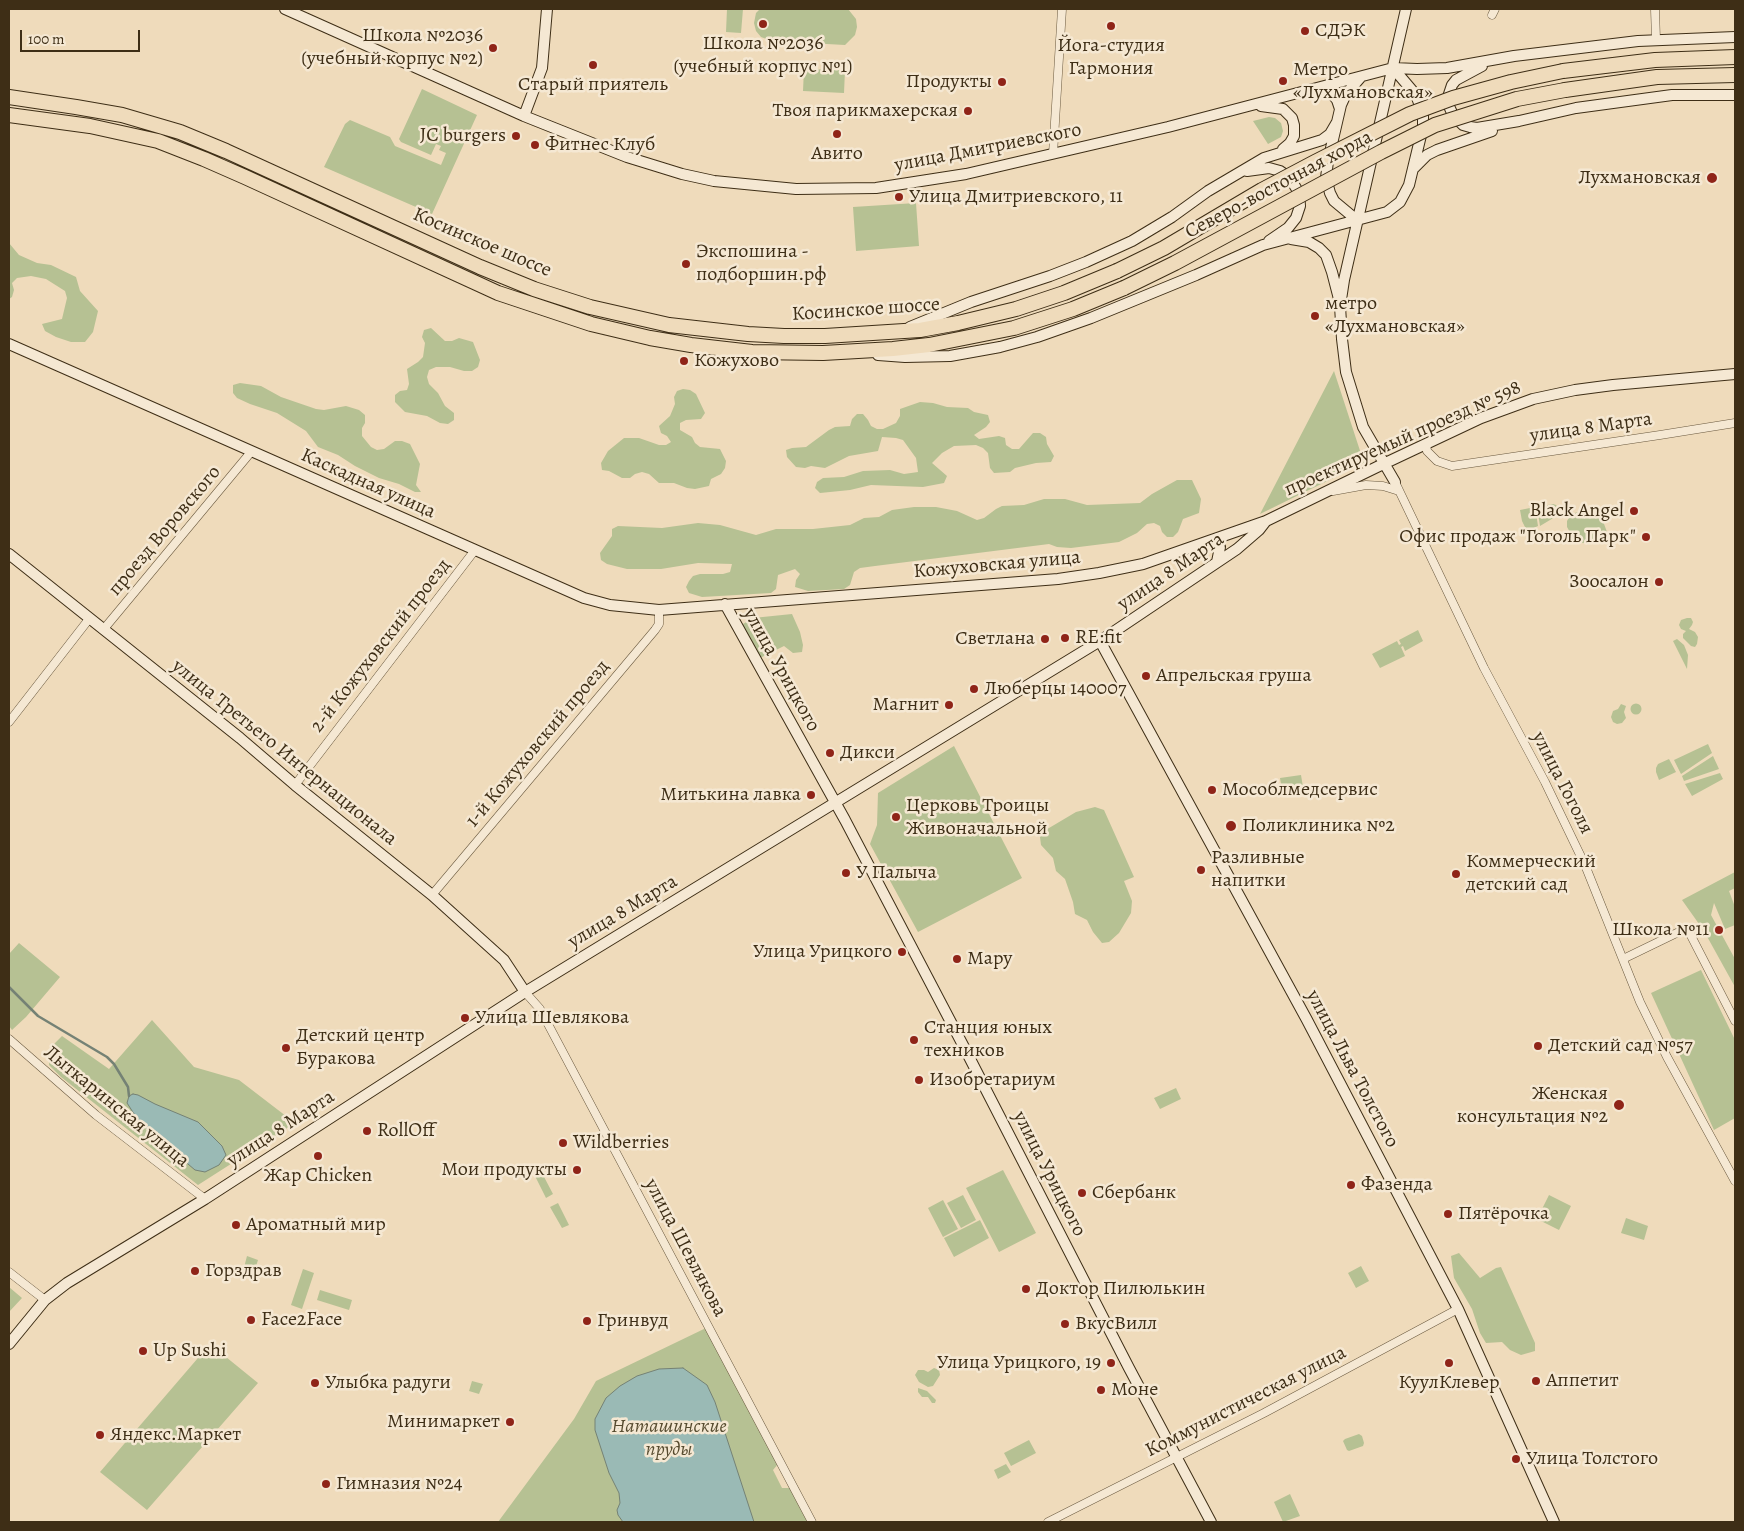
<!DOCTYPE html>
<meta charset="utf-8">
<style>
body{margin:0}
#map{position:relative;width:1744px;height:1531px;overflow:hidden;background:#efdbbb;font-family:Alegreya,serif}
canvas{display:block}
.frame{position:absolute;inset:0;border:10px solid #3e2e16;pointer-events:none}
.scale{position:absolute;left:20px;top:30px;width:120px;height:22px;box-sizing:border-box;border:2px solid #3e2e16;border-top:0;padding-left:6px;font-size:15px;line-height:18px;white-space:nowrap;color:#3e2e16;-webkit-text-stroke:4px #f5e8d3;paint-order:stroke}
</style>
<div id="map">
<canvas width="1744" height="1531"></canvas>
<div class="frame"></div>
<div class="scale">100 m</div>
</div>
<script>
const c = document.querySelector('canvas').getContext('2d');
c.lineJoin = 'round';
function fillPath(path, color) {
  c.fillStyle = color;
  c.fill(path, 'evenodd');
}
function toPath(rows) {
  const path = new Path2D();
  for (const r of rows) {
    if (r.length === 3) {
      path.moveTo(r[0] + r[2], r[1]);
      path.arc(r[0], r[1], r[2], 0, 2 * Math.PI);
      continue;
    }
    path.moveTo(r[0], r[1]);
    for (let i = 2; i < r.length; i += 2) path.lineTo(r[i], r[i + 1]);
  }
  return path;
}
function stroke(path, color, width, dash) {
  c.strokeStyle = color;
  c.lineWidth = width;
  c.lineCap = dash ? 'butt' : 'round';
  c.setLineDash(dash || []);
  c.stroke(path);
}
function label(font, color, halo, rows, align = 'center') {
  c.font = font + ' Alegreya,serif';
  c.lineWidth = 5;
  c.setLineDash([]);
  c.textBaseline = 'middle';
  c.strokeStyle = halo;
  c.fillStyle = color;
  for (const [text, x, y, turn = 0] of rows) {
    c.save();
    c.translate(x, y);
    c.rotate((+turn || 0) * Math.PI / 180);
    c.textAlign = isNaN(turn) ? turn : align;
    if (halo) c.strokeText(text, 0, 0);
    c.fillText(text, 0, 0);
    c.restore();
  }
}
const green = toPath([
 [727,9,743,9,741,33,726,32],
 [760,9,848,9,856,19,857,27,855,35,845,45,772,41,761,37,756,31,754,23,756,13],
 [804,69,845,70,844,93,803,91],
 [422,89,477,115,432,214,324,167,345,124,350,120,390,137,395,146,441,165,446,153,439,150,441,146,436,144,431,155,401,142,399,139],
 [1269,117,1275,118,1281,123,1283,131,1281,137,1268,144,1253,121],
 [916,203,919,246,856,251,853,207],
 [9,243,19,255,37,263,51,265,76,277,80,291,98,311,93,332,85,342,71,342,56,337,45,331,42,324,62,319,67,298,65,291,46,279,31,276,17,278,12,283,14,290,12,297,9,299],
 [431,328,445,341,452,341,459,338,473,342,480,360,478,367,472,371,464,371,450,367,436,367,429,370,427,377,429,384,438,393,445,406,454,413,454,420,448,424,440,423,427,416,405,412,395,402,395,395,400,391,407,390,409,384,407,369,418,362,423,357,425,343,422,337,424,330],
 [1334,371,1364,463,1260,514],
 [240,383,261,386,281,397,316,409,324,410,346,406,359,410,365,415,365,423,362,428,362,436,371,447,377,450,384,449,395,441,402,441,410,444,420,464,416,485,421,492,415,492,399,484,379,478,355,466,338,455,318,447,306,431,277,413,250,404,237,398,233,393,233,385],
 [683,389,690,390,696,394,705,413,701,419,686,420,680,423,680,430,692,437,695,443,700,447,720,449,726,461,725,468,721,474,711,479,709,486,695,489,687,488,674,483,659,483,649,474,642,472,635,474,630,478,622,478,609,471,602,470,601,463,608,451,624,438,639,438,659,445,666,445,671,442,667,436,661,433,659,426,670,416,675,404,674,397,677,391],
 [920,402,933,403,947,407,968,408,974,412,988,415,990,422,986,427,974,435,979,439,999,436,1005,438,1006,445,1012,449,1019,449,1033,433,1040,433,1046,437,1047,444,1054,456,1051,462,1036,463,1015,468,1010,472,994,473,990,468,988,453,983,448,976,445,954,446,942,453,932,463,947,476,944,483,923,487,871,485,850,490,820,493,815,488,817,482,823,478,844,477,863,471,890,470,904,474,918,472,916,458,903,440,896,438,882,437,878,451,849,456,825,468,811,466,805,468,796,467,787,457,786,450,792,448,806,447,829,430,835,427,850,426,852,419,857,414,863,414,868,420,871,426,877,429,883,429,896,423,900,416,900,409],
 [1177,480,1192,480,1201,499,1199,513,1183,519,1178,532,1173,537,1167,537,1162,532,1160,526,1154,523,1147,524,1137,533,1119,542,1071,548,1057,547,1049,544,875,566,860,568,854,572,850,585,844,589,808,591,795,587,796,580,800,574,795,569,778,575,776,589,771,593,702,597,689,593,686,587,689,581,693,576,700,574,723,574,730,572,732,564,698,563,661,569,627,569,607,564,601,560,600,553,612,536,612,529,618,526,662,528,698,523,720,525,756,535,776,529,813,529,850,525,864,518,879,517,892,510,914,507,936,507,957,511,977,520,984,518,996,509,1002,506,1024,505,1044,499,1065,499,1087,505,1140,503,1152,494],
 [1553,504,1556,505,1559,509,1555,517,1540,526,1537,507],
 [1535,507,1538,526,1527,531,1522,521,1520,510],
 [1589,509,1600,513,1607,532,1586,543,1578,543,1575,541,1567,527,1567,521,1571,514],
 [792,614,800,632,803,645,802,652,793,653,784,646,760,658,746,636,743,624,753,618],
 [1687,618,1691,618,1693,622,1692,625,1689,629,1695,632,1698,637,1697,644,1695,647,1691,646,1683,638,1683,634,1686,631,1681,629,1679,625,1681,620],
 [1418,630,1423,641,1405,651,1403,646,1401,647,1405,656,1380,668,1372,654,1397,641,1399,645,1401,644,1399,640],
 [1677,639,1684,645,1688,655,1687,669,1673,641],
 [1636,709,5.5],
 [1621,704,1626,706,1624,712,1626,718,1622,723,1617,724,1613,722,1611,717,1613,711,1618,709],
 [1708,744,1712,753,1681,774,1674,760],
 [954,746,1022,878,918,932,870,844,877,825,878,793],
 [1713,756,1719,769,1684,781,1682,776],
 [1669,759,1676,772,1659,780,1656,772,1656,768,1658,764],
 [1720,773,1723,779,1692,796,1685,784],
 [1301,775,1303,787,1282,790,1280,778],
 [1095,807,1104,810,1134,877,1124,881,1132,901,1131,913,1119,933,1109,942,1102,943,1093,932,1087,920,1075,914,1073,902,1065,879,1056,871,1053,858,1041,845,1040,837,1044,831,1076,812],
 [1735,872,1735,888,1729,891,1735,907,1735,925,1725,929,1714,903,1711,915,1735,959,1735,987,1704,931,1682,900],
 [19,943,60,977,26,1017,12,1030,9,1026,9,954],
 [1701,970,1735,1040,1735,1118,1714,1130,1651,993],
 [152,1020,194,1067,239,1080,295,1123,198,1185,61,1077,49,1065,51,1047,62,1036,109,1069],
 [1176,1088,1181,1099,1160,1109,1154,1098],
 [1003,1170,1036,1233,999,1252,966,1188],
 [542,1173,553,1194,546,1198,535,1176],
 [963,1195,976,1220,961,1228,947,1203],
 [1549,1195,1571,1206,1559,1230,1537,1219],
 [943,1200,958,1229,943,1237,928,1208],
 [558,1203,569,1225,562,1228,550,1207],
 [1626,1218,1648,1226,1644,1240,1621,1233],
 [980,1220,989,1238,954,1257,944,1238],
 [1459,1253,1480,1278,1496,1268,1501,1267,1535,1343,1535,1351,1521,1355,1510,1350,1502,1342,1486,1343,1480,1333,1472,1309,1454,1278,1451,1256],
 [247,1256,258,1260,252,1279,242,1275],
 [1361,1266,1369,1281,1356,1288,1348,1273],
 [303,1269,314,1273,302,1309,291,1305],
 [9,1287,22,1298,9,1312],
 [320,1290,352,1300,349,1310,317,1300],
 [706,1328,778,1464,773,1470,782,1488,790,1488,809,1522,498,1522,574,1419,596,1381],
 [210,1344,258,1383,147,1510,100,1472],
 [934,1368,939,1370,940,1375,933,1386,928,1387,919,1382,915,1375,918,1370,924,1370,928,1372],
 [472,1381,483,1384,479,1394,469,1391],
 [918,1388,927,1391,936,1400,935,1403,932,1403,928,1397,922,1397,918,1392],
 [1359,1434,1362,1436,1364,1443,1363,1446,1349,1451,1347,1450,1343,1441,1345,1439],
 [1029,1440,1036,1453,1011,1466,1004,1453],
 [1006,1464,1011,1472,998,1479,994,1470],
 [1290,1494,1300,1516,1283,1522,1274,1502]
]);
const water = toPath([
 [133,1094,138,1095,155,1104,198,1122,222,1146,226,1155,219,1165,205,1172,195,1170,140,1123,127,1103,129,1096,133,1094],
 [683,1368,707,1385,715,1402,754,1522,623,1522,618,1515,617,1510,620,1503,619,1493,609,1473,595,1430,595,1419,606,1398,620,1386,637,1376,659,1369,683,1368]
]);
const stream = toPath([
 [9,987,38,1016,107,1057,114,1064,128,1087,129,1096]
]);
const street = toPath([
 [1655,9,1656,40],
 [1492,15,1495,9],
 [1053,154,1062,9],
 [1426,444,1427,451,1437,461,1452,466,1660,435,1735,423],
 [1395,482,1484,668,1545,782,1585,865,1640,1002,1667,1057,1735,1181],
 [1333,491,1366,485,1383,486,1399,491],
 [103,630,251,452],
 [9,722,89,619],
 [295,785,475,550],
 [432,895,655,630,659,624,659,610],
 [1623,959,1687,928,1735,1021],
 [525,992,540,1009,812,1522],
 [9,1039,96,1115,205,1199],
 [9,1272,45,1300],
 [1048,1522,1264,1413,1458,1309]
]);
const secondary = toPath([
 [285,9,524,116,627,157,682,174,714,181,796,189,876,188,966,174,1168,127,1393,68,1417,69,1447,68,1514,56,1638,41,1735,37],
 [1482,66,1456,80,1452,85,1448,97,1448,104,1453,115,1463,125,1470,127,1477,128,1519,121,1576,108,1672,95,1735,95],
 [1317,91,1332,94,1337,100,1340,109],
 [1261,106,1283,109,1292,118,1294,125,1294,136,1290,143,1283,149],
 [524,116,542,68,547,9],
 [1414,168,1427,155,1437,150,1492,131],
 [1247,171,1269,168,1280,171,1290,178,1299,193,1300,206,1296,218,1288,228,1269,241],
 [1358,221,1334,201,1330,193,1326,178,1328,161,1341,105,1346,94,1360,78],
 [1291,239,1309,242,1319,248,1326,255,1332,272,1339,299],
 [910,327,971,302,1050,276,1086,262,1132,241,1172,217,1208,191,1264,158,1322,140,1330,134,1337,122],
 [9,344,584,598,610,605,659,610,1058,579,1099,573,1143,564,1266,521,1377,467,1481,418,1533,399,1575,390,1613,385,1735,374],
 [878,355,905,357,950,356,1000,347,1037,337,1091,318,1196,275,1263,245,1387,212,1400,202,1409,185,1423,127,1423,114,1416,95,1393,68],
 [1395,482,1363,427,1346,372,1342,339,1340,306,1344,280,1406,9],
 [1206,542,1214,542,1220,547,1217,562],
 [9,554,240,738,295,785,432,895,504,960,525,992],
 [725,604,845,820,965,1049,1129,1368,1211,1522],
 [1100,641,1307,1020,1458,1309,1554,1522],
 [9,1344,45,1300,67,1283,205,1199,525,992,1100,641,1237,549,1259,530,1266,521]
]);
const highway = toPath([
 [1563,71,1655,60,1735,57],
 [1565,90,1657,77,1735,75],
 [9,97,76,107,122,115,180,132,226,151,480,267,534,289,590,307,669,325,748,334,784,336,825,336,920,330,958,323,1016,309,1064,293,1117,271],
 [9,115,90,126,158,141,204,159,245,177,498,293,591,324,650,338,691,345,752,352,823,353,893,349,929,345,1014,328,1073,309,1124,288]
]);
const highwayBridge = toPath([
 [1117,271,1164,248,1262,190,1315,162,1410,114,1453,98,1511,82,1563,71],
 [1124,288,1175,263,1381,152,1435,125,1517,99,1565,90]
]);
const markers = [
 [763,24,5,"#8f2418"],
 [1111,26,5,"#8f2418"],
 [1305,31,5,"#8f2418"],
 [493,48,5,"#8f2418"],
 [593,65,5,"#8f2418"],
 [1283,81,5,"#8f2418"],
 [1002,82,5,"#8f2418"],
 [968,111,5,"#8f2418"],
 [837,134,5,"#8f2418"],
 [516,136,5,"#8f2418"],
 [535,145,5,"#8f2418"],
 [1712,178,6,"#8f2418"],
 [899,197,5,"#8f2418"],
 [686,264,5,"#8f2418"],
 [1315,316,5,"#8f2418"],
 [684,361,5,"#8f2418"],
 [1634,511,5,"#8f2418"],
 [1646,537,5,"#8f2418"],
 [1659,582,5,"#8f2418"],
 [1065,638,5,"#8f2418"],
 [1045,639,5,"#8f2418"],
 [1146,676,5,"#8f2418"],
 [974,689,5,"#8f2418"],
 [949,705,5,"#8f2418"],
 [830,753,5,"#8f2418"],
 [1212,790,5,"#8f2418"],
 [811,795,5,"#8f2418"],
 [896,817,5,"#8f2418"],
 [1231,826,6,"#8f2418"],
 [1201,870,5,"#8f2418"],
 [846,873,5,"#8f2418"],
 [1456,874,5,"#8f2418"],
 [1719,930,5,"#8f2418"],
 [902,952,5,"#8f2418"],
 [957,959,5,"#8f2418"],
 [465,1018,5,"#8f2418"],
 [914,1040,5,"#8f2418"],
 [1538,1046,5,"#8f2418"],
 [286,1048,5,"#8f2418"],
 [919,1080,5,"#8f2418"],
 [1619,1105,6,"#8f2418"],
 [367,1131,5,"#8f2418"],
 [563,1143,5,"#8f2418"],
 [318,1156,5,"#8f2418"],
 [577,1170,5,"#8f2418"],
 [1351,1185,5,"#8f2418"],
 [1082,1193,5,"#8f2418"],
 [1448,1214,5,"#8f2418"],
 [236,1225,5,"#8f2418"],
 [195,1271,5,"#8f2418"],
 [1026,1289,5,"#8f2418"],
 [251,1320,5,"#8f2418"],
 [587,1321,5,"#8f2418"],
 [1065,1324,5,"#8f2418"],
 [143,1351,5,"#8f2418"],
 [1111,1363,5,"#8f2418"],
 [1449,1363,5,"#8f2418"],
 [1536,1381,5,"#8f2418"],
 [315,1383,5,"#8f2418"],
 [1101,1390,5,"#8f2418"],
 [510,1422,5,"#8f2418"],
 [100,1435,5,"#8f2418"],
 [1516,1459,5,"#8f2418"],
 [326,1484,5,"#8f2418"]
];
const poiNames = [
 ["СДЭК",1315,31],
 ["Школа №2036",483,36,"right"],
 ["(учебный корпус №2)",483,59,"right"],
 ["Школа №2036",763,44,"center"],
 ["(учебный корпус №1)",763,67,"center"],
 ["Йога-студия",1111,46,"center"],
 ["Гармония",1111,69,"center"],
 ["Метро",1293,70],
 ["«Лухмановская»",1293,93],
 ["Продукты",992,82,"right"],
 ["Старый приятель",593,85,"center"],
 ["Твоя парикмахерская",958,111,"right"],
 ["JC burgers",506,136,"right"],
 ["Фитнес Клуб",545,145],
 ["Авито",837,154,"center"],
 ["Лухмановская",1701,178,"right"],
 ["Улица Дмитриевского, 11",909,197],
 ["Экспошина -",696,252],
 ["подборшин.рф",696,275],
 ["метро",1325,304],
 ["«Лухмановская»",1325,327],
 ["Кожухово",694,361],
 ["Black Angel",1624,511,"right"],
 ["Офис продаж \"Гоголь Парк\"",1636,537,"right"],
 ["Зоосалон",1649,582,"right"],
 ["RE:fit",1075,638],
 ["Светлана",1035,639,"right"],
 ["Апрельская груша",1156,676],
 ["Люберцы 140007",984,689],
 ["Магнит",939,705,"right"],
 ["Дикси",840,753],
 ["Мособлмедсервис",1222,790],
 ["Митькина лавка",801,795,"right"],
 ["Церковь Троицы",906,806],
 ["Живоначальной",906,829],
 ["Поликлиника №2",1242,826],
 ["Разливные",1211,858],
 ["напитки",1211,881],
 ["Коммерческий",1466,862],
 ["детский сад",1466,885],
 ["У Палыча",856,873],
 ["Школа №11",1709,930,"right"],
 ["Улица Урицкого",892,952,"right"],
 ["Мару",967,959],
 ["Улица Шевлякова",475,1018],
 ["Станция юных",924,1028],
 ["техников",924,1051],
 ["Детский центр",296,1036],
 ["Буракова",296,1059],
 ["Детский сад №57",1548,1046],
 ["Изобретариум",929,1080],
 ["Женская",1608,1094,"right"],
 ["консультация №2",1608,1117,"right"],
 ["RollOff",377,1131],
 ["Wildberries",573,1143],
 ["Мои продукты",567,1170,"right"],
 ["Жар Chicken",318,1176,"center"],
 ["Фазенда",1361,1185],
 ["Сбербанк",1092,1193],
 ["Пятёрочка",1458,1214],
 ["Ароматный мир",246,1225],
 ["Горздрав",205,1271],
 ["Доктор Пилюлькин",1036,1289],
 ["Face2Face",261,1320],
 ["Гринвуд",597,1321],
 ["ВкусВилл",1075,1324],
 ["Up Sushi",153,1351],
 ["Улица Урицкого, 19",1101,1363,"right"],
 ["Аппетит",1546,1381],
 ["Улыбка радуги",325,1383],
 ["КуулКлевер",1449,1383,"center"],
 ["Моне",1111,1390],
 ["Минимаркет",500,1422,"right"],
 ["Яндекс.Маркет",110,1435],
 ["Улица Толстого",1526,1459],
 ["Гимназия №24",336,1484]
];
const streetNames = [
 ["улица Дмитриевского",988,148,-11],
 ["Северо-восточная хорда",1279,185,-28],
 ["Косинское шоссе",482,243,23],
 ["Косинское шоссе",866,310,-4],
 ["улица 8 Марта",1591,428,-8],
 ["проектируемый проезд № 598",1403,439,-24],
 ["Каскадная улица",368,484,24],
 ["проезд Воровского",165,531,-50],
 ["Кожуховская улица",997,565,-5],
 ["улица 8 Марта",1171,572,-34],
 ["2-й Кожуховский проезд",381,646,-52],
 ["улица Урицкого",781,670,61],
 ["1-й Кожуховский проезд",538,744,-50],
 ["улица Третьего Интернационала",284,753,39],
 ["улица Гоголя",1562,783,63],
 ["улица 8 Марта",623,912,-31],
 ["улица Льва Толстого",1352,1069,62],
 ["Лыткаринская улица",116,1107,39],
 ["улица 8 Марта",281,1129,-33],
 ["улица Урицкого",1049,1174,63],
 ["улица Шевлякова",685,1248,62],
 ["Коммунистическая улица",1246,1402,-27]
];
const parkNames = [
 ["Наташинские",669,1427],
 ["пруды",669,1450]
];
fillPath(green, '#b6c193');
fillPath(water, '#9abab5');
stroke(water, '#758275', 1);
stroke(stream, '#758275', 2.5);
stroke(street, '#6a593f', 9);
stroke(secondary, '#3e2e16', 12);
stroke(highway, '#3e2e16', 16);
stroke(street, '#f5e8d3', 8);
stroke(secondary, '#f5e8d3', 10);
stroke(highway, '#efdbbb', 14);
stroke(highwayBridge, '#3e2e16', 16, []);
stroke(highwayBridge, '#efdbbb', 14);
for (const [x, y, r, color] of markers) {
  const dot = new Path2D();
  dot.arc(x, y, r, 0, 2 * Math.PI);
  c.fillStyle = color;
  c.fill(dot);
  stroke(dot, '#f5e8d3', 2);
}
label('20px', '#3e2e16', '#f5e8d3', poiNames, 'left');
label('20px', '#3e2e16', '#f5e8d3', streetNames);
label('italic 20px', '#564b2f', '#f5e8d3', parkNames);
</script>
